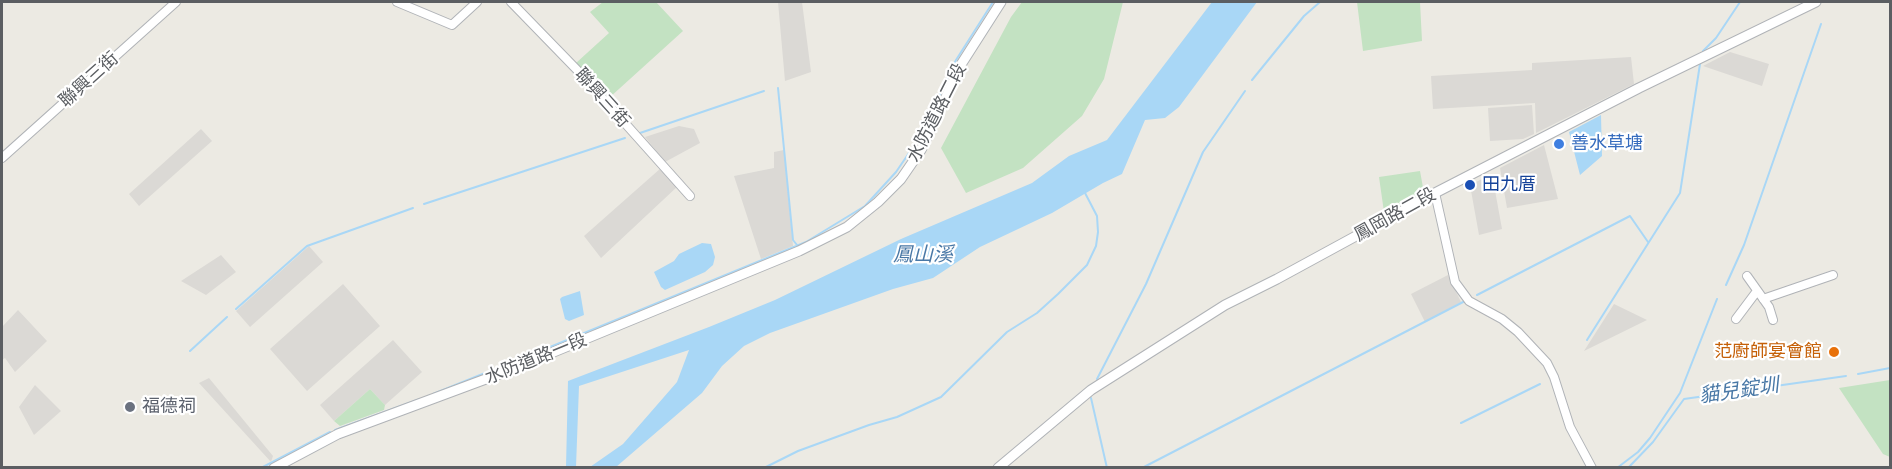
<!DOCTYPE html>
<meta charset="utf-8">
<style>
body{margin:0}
#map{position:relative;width:1892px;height:469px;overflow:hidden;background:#eceae3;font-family:"Work Sans",sans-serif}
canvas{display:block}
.frame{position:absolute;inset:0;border:3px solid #5b5e62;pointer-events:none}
</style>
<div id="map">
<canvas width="1892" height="469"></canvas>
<div class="frame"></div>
</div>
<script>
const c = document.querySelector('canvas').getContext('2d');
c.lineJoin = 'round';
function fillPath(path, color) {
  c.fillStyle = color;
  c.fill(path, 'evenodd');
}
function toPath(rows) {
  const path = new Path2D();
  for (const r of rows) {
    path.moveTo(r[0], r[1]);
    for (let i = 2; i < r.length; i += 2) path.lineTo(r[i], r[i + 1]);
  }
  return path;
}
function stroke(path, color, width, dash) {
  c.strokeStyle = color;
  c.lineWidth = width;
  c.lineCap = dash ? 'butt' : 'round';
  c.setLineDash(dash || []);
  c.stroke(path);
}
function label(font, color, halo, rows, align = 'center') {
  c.font = font + ' "Work Sans","Noto Sans TC",sans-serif';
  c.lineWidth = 4.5;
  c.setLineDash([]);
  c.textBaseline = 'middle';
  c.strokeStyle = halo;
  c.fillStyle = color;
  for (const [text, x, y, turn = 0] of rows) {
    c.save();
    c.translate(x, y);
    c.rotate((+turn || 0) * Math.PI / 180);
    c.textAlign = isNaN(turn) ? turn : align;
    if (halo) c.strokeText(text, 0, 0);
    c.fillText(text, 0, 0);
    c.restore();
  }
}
const industrial = toPath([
 [778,2,802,2,811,72,785,81],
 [1730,52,1769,64,1762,86,1703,66],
 [1631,57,1634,84,1536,133,1535,103,1433,109,1431,76,1532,70,1532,63],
 [1532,105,1534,134,1523,139,1490,141,1488,108],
 [679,126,694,129,700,143,665,162,645,137],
 [201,129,212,141,139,206,129,194],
 [1544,145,1558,199,1507,208,1500,168],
 [784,150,793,246,761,259,734,176,774,168,774,152],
 [661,168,678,186,601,258,584,236],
 [1492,174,1502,229,1479,235,1470,185],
 [309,246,323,262,250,327,236,311],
 [221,255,236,272,206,295,181,281],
 [1448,275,1461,302,1425,322,1411,294],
 [343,284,380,326,307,391,270,349],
 [1614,304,1647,320,1584,351],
 [18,310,47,341,15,372,5,358,2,360,2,327],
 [393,340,422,372,385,405,370,389,334,421,320,405],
 [209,378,273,456,271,462,199,383],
 [35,385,61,411,34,435,19,407]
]);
const green = toPath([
 [603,2,656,2,683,31,609,98,576,63,609,33,590,12],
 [1022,2,1123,2,1104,79,1082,116,1023,168,966,193,941,148,1011,17],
 [1357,2,1420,2,1422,41,1363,51],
 [1420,171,1424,193,1384,212,1379,177],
 [1890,380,1890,457,1883,454,1839,388],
 [370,389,385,405,384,410,340,426,334,421]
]);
const water = toPath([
 [1212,2,1257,2,1179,107,1165,118,1145,120,1122,174,1103,183,1052,213,980,247,933,278,893,289,770,333,744,346,722,366,702,393,616,467,590,467,623,444,677,382,689,350,579,386,576,467,566,467,568,381,709,327,775,300,901,239,1032,183,1069,156,1107,140],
 [1601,115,1602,156,1580,175,1569,132],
 [702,243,711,244,715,257,713,265,705,272,665,290,661,287,654,272,674,261,679,254],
 [580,291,584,315,569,321,565,319,560,299,562,297]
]);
const stream = toPath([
 [1703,51,1716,38,1740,2],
 [1252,80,1304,16,1320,2],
 [778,88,793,240,797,245],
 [640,133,764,91],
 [424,204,625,138],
 [1726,285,1744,245,1821,24],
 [1477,295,1630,216,1648,242],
 [236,309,307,246,413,208],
 [1587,340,1680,193,1700,64],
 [190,351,227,317],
 [516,361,806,242,865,206,896,172,909,153,919,138,956,60,993,2],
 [1858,374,1890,368],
 [1097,379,1146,284,1203,152,1245,91],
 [433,394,505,365],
 [1091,398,1107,468],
 [1461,423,1540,384],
 [335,430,420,399],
 [261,468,330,432],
 [764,468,798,451,869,425,897,417,941,397,1007,332,1037,313,1058,294,1087,265,1096,246,1098,232,1097,216,1084,191],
 [1142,468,1465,301],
 [1617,468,1638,452,1650,438,1680,393,1717,299],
 [1628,468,1653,442,1684,399,1846,376]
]);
const minor = toPath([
 [397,2,452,25,477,2],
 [511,2,581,74,690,196],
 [2,158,176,2],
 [1435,193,1455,282,1469,301,1502,319,1518,332,1547,363,1554,377,1570,427,1592,468],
 [1747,276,1769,307,1773,320],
 [1763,299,1833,275],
 [1736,319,1757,291]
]);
const tertiary = toPath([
 [274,468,338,434,510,370,799,251,847,227,878,202,901,179,921,150,962,63,1001,2],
 [998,468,1091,390,1225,305,1277,279,1435,193,1639,88,1816,2]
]);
const markers = [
 [1559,144,6,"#3f7fe0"],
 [1470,185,6,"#1a4fb4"],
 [1834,352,6,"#e8710a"],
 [130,407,6,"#6b7280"]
];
const streetNames = [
 ["聯興三街",89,80,-42],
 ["聯興三街",602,98,48],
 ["水防道路二段",937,113,-63],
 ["鳳岡路二段",1395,215,-29],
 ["水防道路一段",536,359,-22]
];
const shopNames = [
 ["善水草塘",1571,144]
];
const transitNames = [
 ["田九厝",1482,185]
];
const foodNames = [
 ["范廚師宴會館",1822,352]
];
const worshipNames = [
 ["福德祠",142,407]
];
const waterNames = [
 ["鳳山溪",923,255],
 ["貓兒錠圳",1739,391,-8]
];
fillPath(industrial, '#dbd9d5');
fillPath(green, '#c3e2c2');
fillPath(water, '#a9d7f6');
stroke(stream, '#a9d7f6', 2);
stroke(minor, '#b0b3b7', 10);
stroke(tertiary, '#b0b3b7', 11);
stroke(minor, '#fff', 8);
stroke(tertiary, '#fff', 9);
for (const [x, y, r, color] of markers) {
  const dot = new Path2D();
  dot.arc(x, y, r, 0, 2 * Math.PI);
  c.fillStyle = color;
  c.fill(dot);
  stroke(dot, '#fff', 2);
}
label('18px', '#5b5e62', '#fff', streetNames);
label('18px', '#366cbe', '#fff', shopNames, 'left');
label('18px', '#164399', '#fff', transitNames, 'left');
label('18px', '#c56008', '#fff', foodNames, 'right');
label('18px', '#5b616d', '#fff', worshipNames, 'left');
label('italic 20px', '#4978a6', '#fff', waterNames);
</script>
